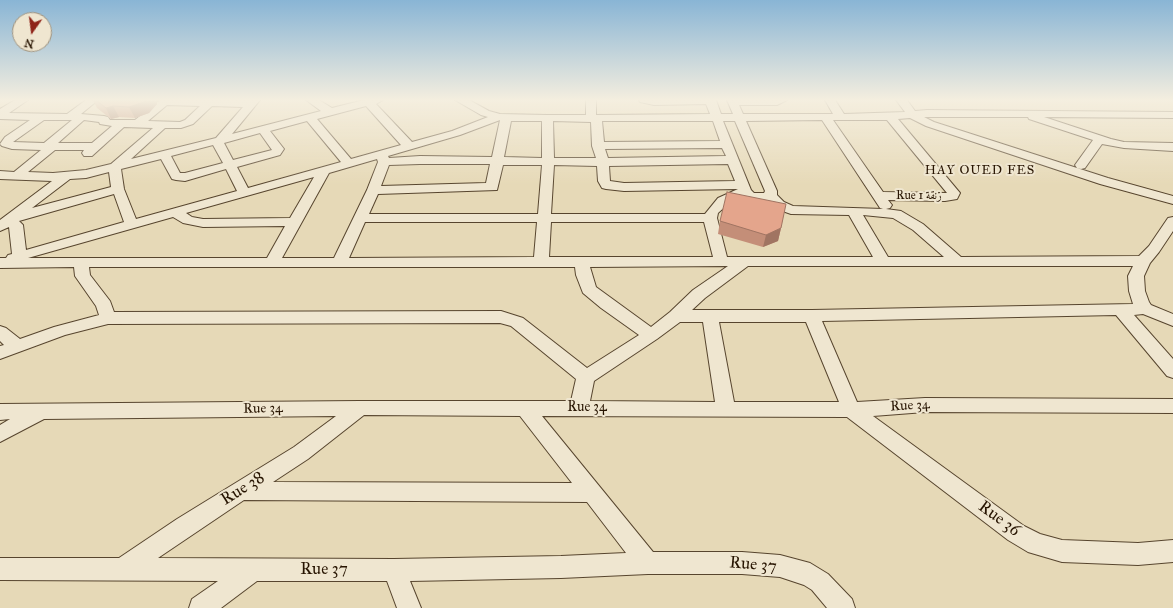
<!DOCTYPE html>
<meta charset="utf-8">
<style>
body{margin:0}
#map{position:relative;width:1173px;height:608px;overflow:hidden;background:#e6d9b7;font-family:"IM FELL Great Primer",serif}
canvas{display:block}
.north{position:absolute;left:12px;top:12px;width:40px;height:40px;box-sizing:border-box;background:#efe6d0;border:1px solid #9f927d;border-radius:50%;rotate:194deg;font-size:11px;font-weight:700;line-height:16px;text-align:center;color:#271401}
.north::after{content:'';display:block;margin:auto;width:14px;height:18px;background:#8f2418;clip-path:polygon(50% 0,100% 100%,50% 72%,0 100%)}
</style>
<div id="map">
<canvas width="1173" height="608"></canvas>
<div class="north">N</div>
</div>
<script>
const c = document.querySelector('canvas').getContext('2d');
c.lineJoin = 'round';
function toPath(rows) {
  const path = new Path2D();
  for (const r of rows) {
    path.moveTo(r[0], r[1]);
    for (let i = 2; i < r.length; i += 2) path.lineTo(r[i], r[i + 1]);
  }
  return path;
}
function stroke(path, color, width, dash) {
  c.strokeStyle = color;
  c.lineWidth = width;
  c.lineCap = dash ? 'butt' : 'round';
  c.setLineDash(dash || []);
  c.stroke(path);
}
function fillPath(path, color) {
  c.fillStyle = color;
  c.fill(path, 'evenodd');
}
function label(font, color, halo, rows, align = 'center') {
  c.font = font + ' "IM FELL Great Primer",Amiri,serif';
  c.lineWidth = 4;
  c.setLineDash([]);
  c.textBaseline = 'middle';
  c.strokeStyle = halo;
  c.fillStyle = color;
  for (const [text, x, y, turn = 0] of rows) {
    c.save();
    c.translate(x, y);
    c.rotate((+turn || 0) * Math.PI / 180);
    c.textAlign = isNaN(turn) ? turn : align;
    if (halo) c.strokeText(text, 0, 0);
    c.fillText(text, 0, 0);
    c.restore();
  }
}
const minor = toPath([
 [15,100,28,100,9,113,67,114,86,100,98,100,81,114,104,116,108,117,110,120,135,120,160,100,260,100,232,134,321,111,306,100,319,100,332,108,364,100,383,100,376,104,412,142,452,131,488,117,481,115,455,100,469,100,489,111,500,114,547,115,586,115,586,100,596,100,596,115,710,114,706,104,654,105,640,102,639,100,716,100,721,114,733,114,727,100,787,100,777,105,739,105,743,114,833,114,825,100,835,100,844,114,905,112,896,100,907,100,915,111,927,110,1173,112,1173,118,1044,117,1111,139,1124,142,1173,143,1173,151,1124,148,1102,144,1085,168,1081,169,1077,168,1075,165,1093,140,1029,119,1028,117,924,117,934,122,1108,178,1173,196,1173,204,1100,184,926,126,910,118,898,119,960,193,957,199,945,201,888,200,892,205,890,208,886,209,901,211,923,224,961,257,1139,256,1149,246,1168,218,1173,217,1173,231,1159,252,1150,263,1144,276,1145,291,1149,302,1151,305,1173,314,1173,326,1143,314,1134,315,1173,359,1173,378,1167,376,1116,315,822,321,857,402,925,398,1173,399,1173,413,925,412,873,416,1024,526,1040,534,1062,540,1138,543,1173,540,1173,562,1138,565,1062,562,1028,552,1008,540,847,417,542,416,653,552,742,552,780,555,810,563,828,574,852,599,855,608,827,608,812,590,804,585,780,577,742,574,648,574,561,578,410,581,421,608,397,608,387,581,257,581,221,608,189,608,192,599,218,581,0,580,0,558,119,558,177,519,294,447,336,416,44,419,0,442,0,425,10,419,0,420,0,404,360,401,571,401,576,379,511,326,500,323,108,324,65,335,0,359,0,346,4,345,0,341,0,326,6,328,20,339,54,327,99,315,96,306,75,276,74,267,0,268,0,258,6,258,8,255,12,254,9,227,0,231,0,220,52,181,0,179,0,171,14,172,41,150,12,149,2,146,0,144,5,137,30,120,0,119,0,109,15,100],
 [167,105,200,106,185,120,180,122,148,121,167,105],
 [212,106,243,107,216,138,131,159,165,128,181,128,193,124,212,106],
 [366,106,401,145,351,159,317,119,366,106],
 [44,120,72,120,44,143,13,142,44,120],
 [84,120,99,122,100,124,112,126,92,143,58,143,84,120],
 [500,120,492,157,420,156,389,158,388,156,460,135,500,120],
 [822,120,880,208,883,209,793,206,784,202,777,195,777,191,746,121,822,120],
 [833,120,887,120,947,193,883,192,833,120],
 [307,121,341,162,248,188,237,167,280,155,284,149,270,131,307,121],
 [511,121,542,121,542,158,504,157,511,121],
 [553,121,591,122,592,146,596,158,554,158,553,121],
 [602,121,713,121,720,141,604,142,602,121],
 [723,121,735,121,765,191,764,193,754,193,751,190,723,121],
 [124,127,153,128,111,164,86,170,53,173,28,172,55,150,84,150,82,153,84,156,92,156,124,127],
 [260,133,272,150,233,160,224,143,260,133],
 [213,145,223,163,185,173,180,173,171,156,213,145],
 [722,148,726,156,608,158,605,149,722,148],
 [161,159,172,179,176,180,185,181,226,169,237,191,136,219,124,189,121,169,161,159],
 [377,159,378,162,367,190,334,258,282,258,329,173,377,159],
 [420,164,490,164,486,183,381,186,389,165,420,164],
 [728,164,735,181,624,183,610,181,609,166,728,164],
 [503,165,542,165,538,214,369,214,378,194,497,190,503,165],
 [554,165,597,166,598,181,602,188,606,189,624,191,738,189,718,198,705,214,551,214,554,165],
 [109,172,111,187,32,208,70,179,86,178,109,172],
 [314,177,290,218,203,219,192,217,186,213,314,177],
 [114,194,124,222,26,250,23,225,19,221,114,194],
 [743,196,745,199,761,202,767,201,774,208,791,214,849,215,873,257,727,257,717,218,718,213,728,204,743,196],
 [863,215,893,218,913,230,944,257,888,257,863,215],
 [173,217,183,223,203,227,285,226,267,258,28,258,173,217],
 [365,222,537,222,534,257,349,258,365,222],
 [551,222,704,222,713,257,549,257,551,222],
 [728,266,693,290,670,312,651,327,596,287,590,267,728,266],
 [748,266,1133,266,1128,276,1129,291,1133,304,812,310,692,310,705,298,748,266],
 [89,267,575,267,576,275,583,293,601,308,639,335,587,368,523,318,501,311,114,312,110,301,90,275,89,267],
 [680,322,703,322,715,402,590,401,594,381,657,339,680,322],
 [719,322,806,322,839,402,734,402,719,322],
 [364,415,520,416,572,483,273,482,308,459,364,415],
 [244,500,587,502,626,553,561,556,394,559,158,558,244,500]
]);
const wall = toPath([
 [93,100,160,100,160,101,157,102,157,104,149,113,135,118,119,117,111,119,97,108],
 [720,221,781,228,778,241,763,247,718,234]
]);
const shadedWall = toPath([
 [146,100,160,100,160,101,157,102,157,104,149,113,135,118,129,107],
 [113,106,119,117,111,119,106,108],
 [781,228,778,241,763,247,766,235]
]);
const building = toPath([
 [96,100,146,100,144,102,129,107,113,106,106,108,96,100],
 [727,192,786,204,781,228,766,235,720,221,727,192]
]);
const farStreetnames = [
 ["Rue 1 زنقة",919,196]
];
const farNeighbourhoodnames = [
 ["HAY OUED FES",980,171]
];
const streetNames = [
 ["Rue 34",910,406,-3],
 ["Rue 34",587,408],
 ["Rue 34",263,409,-1]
];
const nearStreetnames = [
 ["Rue 38",243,489,-32],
 ["Rue 36",999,519,36],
 ["Rue 37",753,565,5],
 ["Rue 37",324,570]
];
stroke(minor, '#57452e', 2);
fillPath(minor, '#efe6d0');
fillPath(wall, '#c48e78');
fillPath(shadedWall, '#a07462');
fillPath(building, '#e4a58c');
stroke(building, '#a07462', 1);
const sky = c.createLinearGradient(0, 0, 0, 185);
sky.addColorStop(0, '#89b5d5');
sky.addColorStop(0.54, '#f4eedf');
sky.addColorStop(1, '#f4eedf00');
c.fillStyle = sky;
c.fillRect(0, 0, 1173, 185);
label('12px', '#271401', '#efe6d0', farStreetnames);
c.letterSpacing = '1px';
label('13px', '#271401', '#efe6d0', farNeighbourhoodnames);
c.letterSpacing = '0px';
label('14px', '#271401', '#efe6d0', streetNames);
label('17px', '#271401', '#efe6d0', nearStreetnames);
</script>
